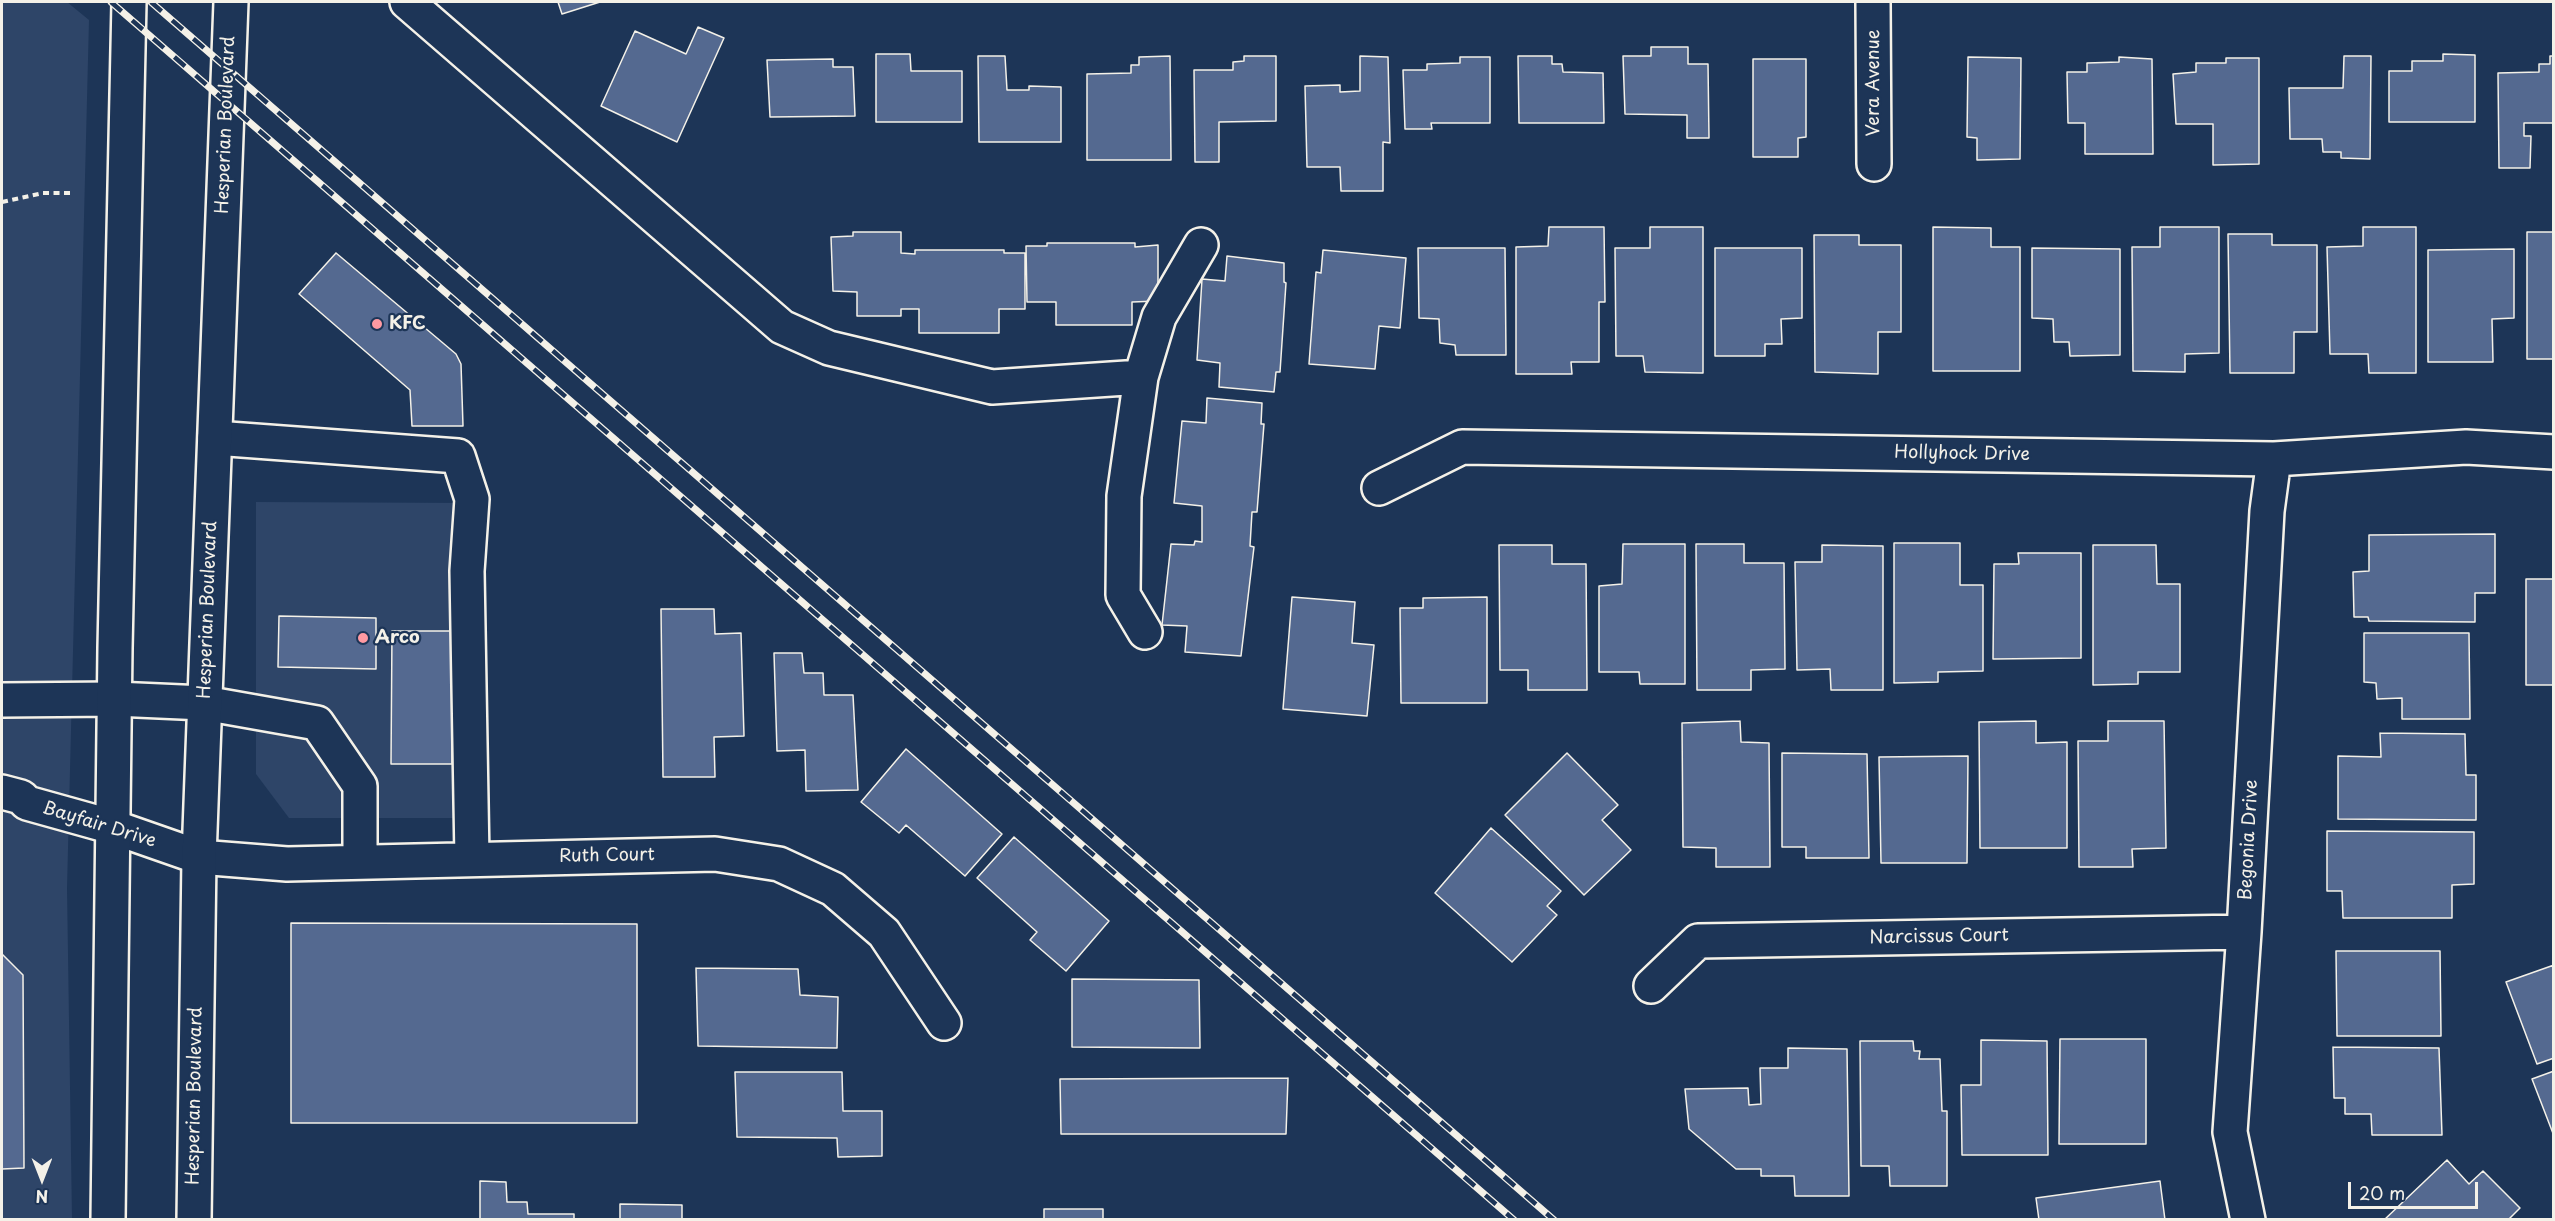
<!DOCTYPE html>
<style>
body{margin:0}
#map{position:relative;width:2555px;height:1221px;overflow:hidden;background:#1d3557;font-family:"Playpen Sans",sans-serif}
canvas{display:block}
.frame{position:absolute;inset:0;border:3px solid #f4f1e8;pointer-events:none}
.north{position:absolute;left:12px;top:1149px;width:60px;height:60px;-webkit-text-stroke:4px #1d3557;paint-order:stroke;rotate:180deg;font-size:16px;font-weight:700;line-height:24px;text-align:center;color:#f4f1e8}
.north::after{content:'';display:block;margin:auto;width:21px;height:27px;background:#f4f1e8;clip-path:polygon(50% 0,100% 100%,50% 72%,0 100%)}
.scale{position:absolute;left:2348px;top:1182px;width:130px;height:27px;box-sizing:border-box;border:3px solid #f4f1e8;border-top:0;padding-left:8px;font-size:18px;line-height:21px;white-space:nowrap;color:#f4f1e8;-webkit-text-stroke:4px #1d3557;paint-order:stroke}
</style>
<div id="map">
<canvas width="2555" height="1221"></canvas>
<div class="frame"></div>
<div class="north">N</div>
<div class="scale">20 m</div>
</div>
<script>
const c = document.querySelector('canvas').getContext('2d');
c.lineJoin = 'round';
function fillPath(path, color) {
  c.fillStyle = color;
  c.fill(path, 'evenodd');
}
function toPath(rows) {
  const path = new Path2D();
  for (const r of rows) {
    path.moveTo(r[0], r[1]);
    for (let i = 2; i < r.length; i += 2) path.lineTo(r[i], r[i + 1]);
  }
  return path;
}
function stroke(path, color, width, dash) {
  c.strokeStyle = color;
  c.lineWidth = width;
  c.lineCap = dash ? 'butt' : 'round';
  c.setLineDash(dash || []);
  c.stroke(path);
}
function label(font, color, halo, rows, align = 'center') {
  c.font = font + ' "Playpen Sans",sans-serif';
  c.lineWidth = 4.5;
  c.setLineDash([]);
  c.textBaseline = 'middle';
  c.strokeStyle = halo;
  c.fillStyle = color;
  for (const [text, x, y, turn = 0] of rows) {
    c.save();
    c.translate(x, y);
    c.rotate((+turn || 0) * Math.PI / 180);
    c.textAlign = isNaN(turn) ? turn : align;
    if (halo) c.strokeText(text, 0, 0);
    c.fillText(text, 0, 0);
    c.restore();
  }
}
const built = toPath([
 [2,2,67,2,89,20,67,888,72,1219,2,1220],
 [256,502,470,503,470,818,289,818,256,774]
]);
const building = toPath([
 [558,2,600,2,562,14,558,2],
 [698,27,724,38,677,142,601,106,635,31,686,54,698,27],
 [1651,47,1688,47,1688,64,1708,64,1709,138,1687,138,1687,115,1625,114,1623,56,1651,56,1651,47],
 [876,54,910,54,911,71,962,71,962,122,876,122,876,54],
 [2443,54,2475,55,2475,122,2389,122,2389,71,2412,71,2412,61,2443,61,2443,54],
 [978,56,1005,56,1007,90,1029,90,1029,86,1061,87,1061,142,979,142,978,56],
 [1170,56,1171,160,1087,160,1087,74,1131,73,1131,65,1139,65,1139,57,1170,56],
 [1244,56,1276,56,1276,121,1219,122,1219,162,1195,162,1194,70,1233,70,1233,62,1244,61,1244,56],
 [1360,56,1388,57,1390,143,1383,142,1383,191,1341,191,1340,167,1307,167,1305,86,1340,85,1340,92,1360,91,1360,56],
 [1518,56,1552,56,1552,64,1562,64,1563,72,1603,73,1604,123,1519,123,1518,56],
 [2344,56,2371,56,2370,159,2341,158,2341,152,2323,152,2322,139,2290,139,2289,88,2343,88,2344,56],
 [2550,56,2554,56,2554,123,2524,123,2524,136,2531,136,2530,168,2499,168,2498,73,2539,72,2539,64,2550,64,2550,56],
 [1460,57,1490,57,1490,123,1431,123,1432,129,1405,129,1403,70,1427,70,1427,64,1460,63,1460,57],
 [1968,57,2021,58,2020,159,1977,160,1977,138,1967,137,1968,57],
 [2119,57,2152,59,2153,154,2085,154,2085,123,2068,123,2067,72,2087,72,2087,63,2119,62,2119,57],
 [2226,58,2259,58,2259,164,2213,165,2213,124,2176,124,2173,74,2196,72,2196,63,2226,63,2226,58],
 [833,59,833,67,853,67,855,116,770,117,767,60,833,59],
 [1753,59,1806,59,1806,137,1798,138,1798,157,1753,157,1753,59],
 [1549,227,1604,227,1605,302,1599,302,1599,362,1571,362,1572,374,1516,374,1516,247,1548,246,1549,227],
 [1650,227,1703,227,1703,373,1645,372,1643,356,1616,356,1615,248,1650,248,1650,227],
 [1933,227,1991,228,1991,247,2020,247,2020,371,1933,371,1933,227],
 [2160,227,2219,227,2219,353,2185,354,2185,372,2133,371,2132,247,2160,247,2160,227],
 [2363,227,2416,227,2416,373,2369,373,2368,354,2330,354,2327,247,2363,246,2363,227],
 [853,232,901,232,901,253,915,254,915,250,1004,250,1004,253,1025,253,1025,309,999,309,999,333,919,333,919,309,901,309,901,316,857,316,857,292,833,291,831,237,853,236,853,232],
 [2527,232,2554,232,2554,359,2527,359,2527,232],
 [2228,234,2272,234,2272,245,2317,245,2317,332,2294,332,2294,373,2230,373,2228,234],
 [1814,235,1859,235,1859,245,1901,245,1901,332,1878,332,1878,374,1815,372,1814,235],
 [1047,243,1135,243,1135,247,1158,245,1158,301,1132,302,1132,325,1056,325,1056,302,1027,302,1026,246,1047,246,1047,243],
 [1418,248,1505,248,1506,355,1456,355,1455,345,1440,343,1439,319,1419,318,1418,248],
 [1715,248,1802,248,1802,318,1781,319,1782,344,1765,344,1765,356,1715,356,1715,248],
 [2032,248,2120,249,2120,355,2070,356,2069,342,2054,342,2053,319,2032,318,2032,248],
 [2514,249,2514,318,2492,319,2493,362,2428,362,2428,250,2514,249],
 [1323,250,1406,258,1400,328,1379,326,1375,369,1309,364,1316,272,1321,273,1323,250],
 [336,253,456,354,461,364,463,426,412,426,410,390,299,294,336,253],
 [1227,256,1284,263,1284,282,1286,283,1280,372,1276,372,1274,392,1219,387,1220,363,1197,360,1202,279,1225,281,1227,256],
 [1207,398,1262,403,1261,424,1264,424,1257,512,1252,512,1250,546,1254,547,1241,656,1185,652,1187,626,1162,625,1171,544,1194,545,1195,541,1202,542,1202,506,1174,503,1182,421,1206,423,1207,398],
 [2495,534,2495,593,2475,593,2475,622,2369,621,2368,617,2354,617,2353,572,2369,571,2369,535,2495,534],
 [1894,543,1960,543,1960,585,1983,585,1983,671,1938,672,1938,682,1894,683,1894,543],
 [1623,544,1685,544,1685,684,1640,684,1639,672,1599,672,1599,586,1622,584,1623,544],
 [1696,544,1744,544,1744,563,1784,563,1785,669,1751,670,1751,690,1697,690,1696,544],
 [1499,545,1552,545,1552,564,1586,564,1587,690,1528,690,1528,670,1500,670,1499,545],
 [1822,545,1883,546,1883,690,1831,690,1830,669,1797,670,1795,562,1822,562,1822,545],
 [2093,545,2156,545,2157,584,2180,584,2180,672,2138,672,2138,684,2093,685,2093,545],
 [2018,553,2081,553,2081,658,1993,659,1994,564,2019,564,2018,553],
 [2526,579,2554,579,2554,685,2526,685,2526,579],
 [1292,597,1355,602,1352,643,1374,645,1367,716,1283,709,1292,597],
 [1487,597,1487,703,1401,703,1400,608,1423,608,1423,598,1487,597],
 [661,609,714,609,715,634,741,633,744,736,714,737,715,777,663,777,661,609],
 [279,616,376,618,376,669,278,667,279,616],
 [392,631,452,631,452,764,391,764,392,631],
 [2364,633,2469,633,2470,719,2402,719,2402,698,2377,699,2376,683,2364,682,2364,633],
 [774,653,802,653,804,673,823,673,824,695,853,695,858,790,806,791,805,750,777,751,774,653],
 [1740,721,1741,742,1769,743,1770,867,1716,867,1716,848,1683,847,1682,723,1740,721],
 [2036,721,2036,743,2067,742,2067,848,1980,848,1979,722,2036,721],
 [2108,721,2164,721,2166,848,2132,849,2133,867,2079,867,2078,741,2108,741,2108,721],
 [2380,733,2465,734,2466,775,2476,775,2476,820,2338,819,2338,756,2381,757,2380,733],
 [906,749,1002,834,965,876,906,825,899,833,861,802,906,749],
 [1567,753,1618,805,1602,820,1631,850,1584,895,1505,815,1567,753],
 [1782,753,1867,754,1869,858,1806,858,1806,847,1782,847,1782,753],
 [1968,756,1967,863,1881,863,1879,757,1968,756],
 [1491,828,1561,891,1547,906,1557,915,1512,962,1435,893,1491,828],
 [2327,831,2474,832,2474,884,2452,885,2452,918,2343,918,2342,891,2327,891,2327,831],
 [1014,837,1109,921,1066,971,1030,940,1037,932,977,878,1014,837],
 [291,923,637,924,637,1123,291,1123,291,923],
 [2336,951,2440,951,2441,1036,2337,1036,2336,951],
 [2,954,23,975,24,1168,2,1169,2,954],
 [2554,965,2554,1058,2537,1064,2506,982,2554,965],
 [696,968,798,969,800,995,838,997,837,1048,698,1046,696,968],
 [1072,979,1199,980,1200,1048,1072,1047,1072,979],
 [2060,1039,2146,1039,2146,1144,2059,1144,2060,1039],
 [1981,1040,2047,1041,2048,1155,1962,1155,1961,1085,1981,1085,1981,1040],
 [1860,1041,1913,1041,1914,1051,1920,1051,1919,1059,1940,1059,1942,1111,1947,1111,1947,1186,1890,1186,1889,1166,1861,1166,1860,1041],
 [2333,1047,2439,1048,2442,1135,2372,1135,2371,1114,2345,1114,2345,1098,2334,1098,2333,1047],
 [1788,1048,1847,1049,1849,1196,1795,1196,1794,1176,1761,1176,1761,1169,1736,1169,1689,1129,1685,1089,1748,1088,1749,1105,1761,1104,1760,1068,1788,1068,1788,1048],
 [2554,1071,2554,1136,2532,1079,2554,1071],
 [735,1072,842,1072,843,1111,882,1111,882,1156,838,1157,837,1138,737,1137,735,1072],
 [1288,1078,1286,1134,1061,1134,1060,1079,1288,1078],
 [2447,1160,2469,1184,2483,1171,2520,1208,2508,1220,2384,1220,2447,1160],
 [480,1181,506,1182,507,1202,527,1202,528,1214,574,1214,574,1220,480,1220,480,1181],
 [2160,1181,2165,1220,2039,1220,2036,1198,2160,1181],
 [620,1204,682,1205,682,1220,620,1220,620,1204],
 [1044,1209,1103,1209,1103,1220,1044,1220,1044,1209]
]);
const path = toPath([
 [2,202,43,193,70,193]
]);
const minor = toPath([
 [407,2,782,327,829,348,992,387,1141,377,1124,496,1123,595,1145,632],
 [1873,2,1874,164],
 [1141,377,1159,317,1201,245],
 [215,438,458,456,472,499,467,571,472,859],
 [1379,488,1462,447,2274,459,2466,447,2554,452],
 [2,700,115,699,204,703,317,723,360,786,360,861],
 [2,792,21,797,27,803,113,827,199,857,287,864,715,854,779,864,833,889,884,933,944,1023],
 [1651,986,1698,941,2244,932],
 [2248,1220,2230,1132,2244,932,2267,511,2274,459]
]);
const major = toPath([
 [108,1220,115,648,129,2],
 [194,1220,199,857,231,2]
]);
const rail = toPath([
 [111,2,1514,1220],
 [151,2,1554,1220]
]);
const markers = [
 [377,324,6,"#ff9aa2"],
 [363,638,6,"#ff9aa2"]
];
const streetNames = [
 ["Vera Avenue",1874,83,-90],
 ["Hesperian Boulevard",226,125,-88],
 ["Hollyhock Drive",1962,454,1],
 ["Hesperian Boulevard",208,610,-88],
 ["Bayfair Drive",99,825,17],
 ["Begonia Drive",2249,840,-87],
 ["Ruth Court",607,856,-1],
 ["Narcissus Court",1939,937,-1],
 ["Hesperian Boulevard",195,1096,-89]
];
const poiNames = [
 ["KFC",389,324],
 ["Arco",375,638]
];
fillPath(built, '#2e4568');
fillPath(building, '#546990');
stroke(building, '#f4f1e8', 1.5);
stroke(minor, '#f4f1e8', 38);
stroke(major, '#f4f1e8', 38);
stroke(path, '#f4f1e8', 4, [6, 4.5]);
stroke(minor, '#1d3557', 33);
stroke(major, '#1d3557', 33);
stroke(rail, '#f4f1e8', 7);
stroke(rail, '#1d3557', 4.5, [14]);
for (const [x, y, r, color] of markers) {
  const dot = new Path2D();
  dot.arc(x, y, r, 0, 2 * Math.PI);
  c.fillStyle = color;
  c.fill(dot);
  stroke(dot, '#1d3557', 2);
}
label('18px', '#f4f1e8', '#1d3557', streetNames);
label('bold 18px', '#f4f1e8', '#1d3557', poiNames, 'left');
</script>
